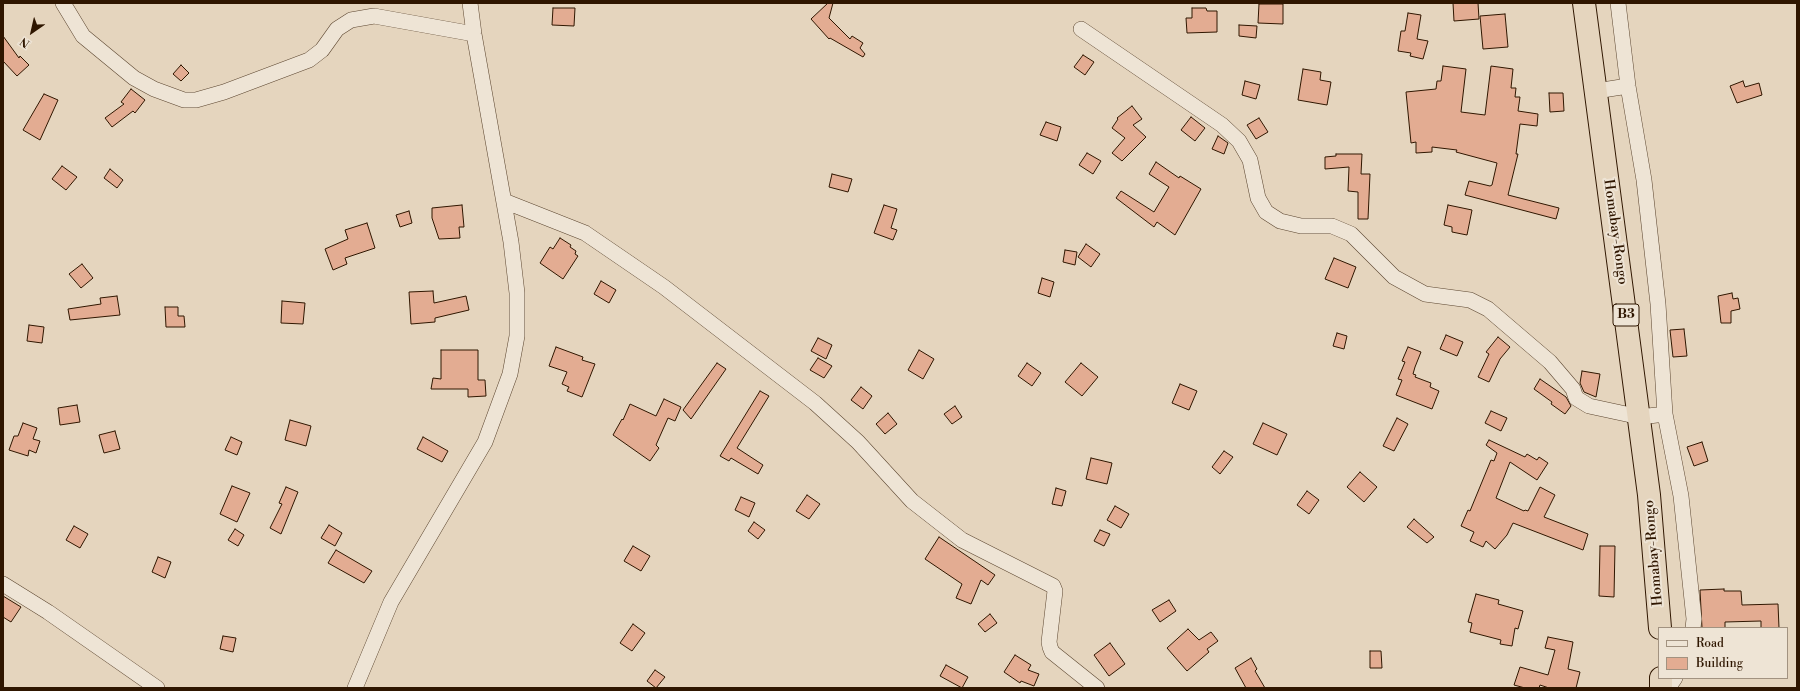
<!DOCTYPE html>
<style>
body{margin:0}
#map{position:relative;width:1800px;height:691px;overflow:hidden;background:#e5d5be;font-family:"Libre Bodoni",serif}
canvas{display:block}
.frame{position:absolute;inset:0;border:4px solid #2f1600;pointer-events:none}
.legend{position:absolute;left:1658px;top:627px;width:130px;height:52px;box-sizing:border-box;background:#eee4d5;border:1px solid #a29280;margin:0;padding:5px 7px;list-style:none;font-size:12px;color:#2f1600}
.legend li{display:flex;align-items:center;gap:8px;height:20px}
.legend b{width:20px;border:1px solid #a29280}
.north{position:absolute;left:12px;top:12px;width:40px;height:40px;-webkit-text-stroke:3px #eee4d5;paint-order:stroke;rotate:214deg;font-size:11px;font-weight:700;line-height:16px;text-align:center;color:#2f1600}
.north::after{content:'';display:block;margin:auto;width:14px;height:18px;background:#2f1600;clip-path:polygon(50% 0,100% 100%,50% 72%,0 100%)}
</style>
<div id="map">
<canvas width="1800" height="691"></canvas>
<div class="frame"></div>
<ul class="legend">
<li><b style="height:5px;background:#eee4d5"></b>Road</li>
<li><b style="height:11px;background:#e3ac92"></b>Building</li>
</ul>
<div class="north">N</div>
</div>
<script>
const c = document.querySelector('canvas').getContext('2d');
c.lineJoin = 'round';
function fillPath(path, color) {
  c.fillStyle = color;
  c.fill(path, 'evenodd');
}
function toPath(rows) {
  const path = new Path2D();
  for (const r of rows) {
    path.moveTo(r[0], r[1]);
    for (let i = 2; i < r.length; i += 2) path.lineTo(r[i], r[i + 1]);
  }
  return path;
}
function stroke(path, color, width, dash) {
  c.strokeStyle = color;
  c.lineWidth = width;
  c.lineCap = dash ? 'butt' : 'round';
  c.setLineDash(dash || []);
  c.stroke(path);
}
function label(font, color, halo, rows, align = 'center') {
  c.font = font + ' "Libre Bodoni",serif';
  c.lineWidth = 4;
  c.setLineDash([]);
  c.textBaseline = 'middle';
  c.strokeStyle = halo;
  c.fillStyle = color;
  for (const [text, x, y, turn = 0] of rows) {
    c.save();
    c.translate(x, y);
    c.rotate((+turn || 0) * Math.PI / 180);
    c.textAlign = isNaN(turn) ? turn : align;
    if (halo) c.strokeText(text, 0, 0);
    c.fillText(text, 0, 0);
    c.restore();
  }
}
const building = toPath([
 [828,3,833,3,829,18,850,39,852,36,863,43,860,48,865,54,863,57,830,38,829,39,811,19,828,3],
 [1453,3,1478,3,1479,19,1454,21,1453,3],
 [1259,4,1283,4,1283,24,1258,23,1259,4],
 [553,8,575,8,574,26,552,25,553,8],
 [1192,8,1206,8,1207,11,1217,11,1217,32,1187,33,1186,18,1192,18,1192,8],
 [1408,13,1421,15,1417,39,1428,41,1423,59,1410,56,1411,53,1398,51,1401,31,1405,31,1408,13],
 [1505,14,1508,47,1483,49,1480,16,1505,14],
 [1239,25,1257,26,1256,38,1239,36,1239,25],
 [3,36,19,58,20,56,29,65,17,76,3,61,3,36],
 [1083,55,1094,62,1085,75,1074,67,1083,55],
 [181,65,189,73,181,81,173,74,181,65],
 [1443,66,1466,69,1461,112,1485,115,1491,66,1513,69,1511,88,1516,88,1515,97,1520,97,1518,111,1538,114,1537,126,1520,124,1516,154,1518,154,1508,195,1559,208,1556,219,1465,195,1469,181,1490,186,1492,185,1497,163,1456,152,1457,150,1432,147,1432,152,1416,153,1416,142,1411,143,1406,92,1436,89,1437,81,1441,81,1443,66],
 [1303,69,1321,72,1320,80,1331,82,1327,105,1298,100,1303,69],
 [1245,81,1260,85,1256,99,1242,95,1245,81],
 [1743,81,1745,87,1759,83,1762,95,1737,103,1730,86,1743,81],
 [131,89,145,100,135,113,133,111,112,127,105,118,124,104,121,102,131,89],
 [1549,93,1563,93,1564,111,1550,112,1549,93],
 [44,94,58,100,40,140,23,130,44,94],
 [1132,106,1142,119,1133,125,1146,137,1122,161,1112,153,1125,138,1112,128,1118,119,1117,118,1132,106],
 [1191,117,1205,128,1195,141,1181,130,1191,117],
 [1259,118,1268,132,1256,139,1247,125,1259,118],
 [1046,122,1061,127,1057,141,1040,135,1046,122],
 [1218,136,1228,143,1224,154,1212,149,1218,136],
 [1087,153,1101,161,1093,174,1079,165,1087,153],
 [1336,154,1362,154,1361,174,1370,174,1368,219,1358,219,1358,192,1348,191,1349,167,1325,169,1325,157,1336,156,1336,154],
 [1156,162,1179,178,1180,176,1201,189,1175,235,1157,222,1154,227,1116,198,1121,191,1154,212,1169,187,1149,174,1156,162],
 [62,166,77,177,66,190,52,179,62,166],
 [110,169,123,180,117,188,104,178,110,169],
 [832,174,852,179,848,192,829,187,832,174],
 [462,205,464,227,459,227,460,238,439,239,432,218,432,208,462,205],
 [884,205,897,209,891,228,897,230,893,240,874,233,884,205],
 [1448,205,1472,210,1467,235,1452,232,1452,227,1444,225,1448,205],
 [409,211,412,223,400,227,396,215,409,211],
 [367,223,375,248,345,258,347,264,333,270,325,249,348,239,345,230,367,223],
 [560,238,571,245,570,247,576,251,575,254,578,256,563,279,540,263,550,247,553,249,560,238],
 [1086,244,1100,254,1091,267,1078,257,1086,244],
 [1065,250,1077,252,1075,265,1063,262,1065,250],
 [1334,258,1356,267,1348,288,1325,279,1334,258],
 [82,264,93,278,81,288,69,274,82,264],
 [1042,278,1054,282,1050,297,1038,293,1042,278],
 [601,281,616,290,609,303,594,294,601,281],
 [433,291,434,303,466,296,469,310,435,318,435,322,411,324,409,292,433,291],
 [1732,293,1733,299,1738,298,1740,309,1731,311,1731,323,1721,323,1718,296,1732,293],
 [117,296,120,315,70,320,68,309,101,304,100,298,117,296],
 [282,301,305,303,303,324,281,323,282,301],
 [165,307,178,307,178,316,184,316,185,327,166,327,165,307],
 [29,325,44,327,42,343,27,341,29,325],
 [1684,329,1687,356,1673,357,1670,330,1684,329],
 [1337,333,1347,336,1344,349,1333,346,1337,333],
 [1446,335,1463,342,1457,356,1440,349,1446,335],
 [1498,337,1510,347,1500,359,1489,382,1478,377,1489,354,1486,352,1498,337],
 [818,338,832,345,826,359,811,351,818,338],
 [556,347,583,357,582,360,595,364,582,397,567,391,569,387,562,384,567,372,549,366,556,347],
 [1408,347,1421,352,1415,367,1413,374,1416,375,1415,377,1431,383,1430,387,1439,391,1432,409,1396,395,1402,380,1398,379,1405,362,1402,361,1408,347],
 [441,350,478,350,478,380,485,380,486,396,468,397,468,389,431,389,433,378,441,379,441,350],
 [919,350,934,359,923,379,908,370,919,350],
 [818,358,832,366,824,378,810,370,818,358],
 [717,363,726,369,691,419,683,410,717,363],
 [1027,363,1041,373,1032,386,1018,376,1027,363],
 [1081,363,1098,377,1082,396,1065,382,1081,363],
 [1582,371,1600,374,1596,397,1584,392,1580,383,1582,371],
 [1540,379,1566,397,1571,406,1565,414,1551,404,1552,402,1534,389,1540,379],
 [1180,384,1197,391,1189,410,1172,403,1180,384],
 [861,387,872,396,863,409,851,400,861,387],
 [760,391,769,396,737,448,763,465,758,474,731,458,729,461,720,456,760,391],
 [664,399,681,407,675,421,668,418,656,445,659,448,650,461,613,435,622,419,623,420,630,404,656,416,664,399],
 [77,405,80,422,60,425,58,408,77,405],
 [955,406,962,417,952,424,944,414,955,406],
 [1491,411,1507,418,1501,431,1485,423,1491,411],
 [888,413,897,424,885,434,876,424,888,413],
 [1397,418,1408,424,1394,451,1383,446,1397,418],
 [290,420,311,426,306,446,285,440,290,420],
 [23,423,37,428,33,439,40,441,36,453,29,450,28,456,9,450,14,436,18,436,23,423],
 [1263,423,1287,434,1277,455,1253,444,1263,423],
 [115,431,120,449,104,453,99,435,115,431],
 [231,437,242,442,237,455,225,450,231,437],
 [423,437,448,451,442,462,417,449,423,437],
 [1489,440,1525,457,1527,454,1537,460,1539,457,1548,463,1537,480,1510,462,1496,498,1524,511,1525,510,1528,511,1540,487,1555,495,1544,517,1588,534,1583,550,1513,523,1507,535,1495,549,1486,541,1483,547,1470,541,1474,532,1461,526,1468,510,1470,511,1491,460,1494,461,1497,453,1486,445,1489,440],
 [1702,442,1708,461,1694,466,1687,447,1702,442],
 [1224,451,1233,457,1220,474,1212,467,1224,451],
 [1091,458,1112,463,1107,484,1086,479,1091,458],
 [1360,472,1377,487,1364,502,1347,487,1360,472],
 [232,486,250,493,237,522,220,514,232,486],
 [286,487,298,492,281,534,270,528,282,504,279,503,286,487],
 [1056,488,1066,491,1062,506,1052,504,1056,488],
 [1307,491,1319,500,1309,514,1297,505,1307,491],
 [807,495,820,504,809,519,796,511,807,495],
 [741,497,755,503,749,517,735,510,741,497],
 [1115,506,1129,514,1121,528,1107,520,1115,506],
 [1414,519,1434,537,1427,543,1407,527,1414,519],
 [754,522,765,530,758,539,748,531,754,522],
 [329,525,342,533,335,546,321,538,329,525],
 [74,526,88,534,80,548,66,540,74,526],
 [235,529,244,535,238,546,228,540,235,529],
 [1100,530,1110,534,1104,546,1094,541,1100,530],
 [939,537,995,575,988,585,981,580,971,604,956,598,962,584,925,559,939,537],
 [633,546,650,556,641,571,624,561,633,546],
 [1600,546,1615,546,1614,597,1599,596,1600,546],
 [336,550,372,571,364,583,328,563,336,550],
 [158,557,171,562,165,578,152,572,158,557],
 [1724,589,1724,591,1741,591,1742,605,1778,604,1779,628,1761,628,1761,621,1725,622,1725,628,1702,628,1700,590,1724,589],
 [1476,594,1499,600,1498,604,1523,611,1518,629,1515,628,1512,646,1500,644,1501,640,1470,632,1472,623,1468,622,1476,594],
 [3,596,21,607,11,622,3,617,3,596],
 [1169,600,1176,611,1160,622,1152,610,1169,600],
 [990,614,997,623,985,632,978,624,990,614],
 [633,624,645,633,632,651,620,643,633,624],
 [1188,629,1199,640,1211,632,1218,641,1207,649,1209,652,1187,671,1167,648,1188,629],
 [223,636,236,638,233,652,220,649,223,636],
 [1548,637,1573,642,1568,669,1580,672,1576,688,1549,688,1540,685,1539,688,1525,688,1514,685,1520,667,1548,675,1555,650,1545,648,1548,637],
 [1110,643,1125,664,1109,676,1094,655,1110,643],
 [1370,651,1381,651,1382,668,1370,668,1370,651],
 [1015,655,1031,665,1028,670,1039,674,1034,686,1021,681,1020,683,1004,672,1015,655],
 [1251,658,1257,669,1255,671,1265,688,1246,688,1235,668,1251,658],
 [946,665,968,677,962,688,940,676,946,665],
 [655,670,665,677,656,688,647,681,655,670]
]);
const street = toPath([
 [63,3,83,36,134,78,154,89,184,100,196,100,224,92,309,60,322,50,337,29,351,20,374,16,474,34],
 [1618,3,1628,86,1644,180,1658,304,1665,414,1681,496,1694,619,1693,628],
 [1081,29,1222,125,1239,141,1250,160,1258,198,1266,212,1280,221,1301,226,1332,226,1351,234,1394,277,1425,294,1470,300,1488,309,1550,362,1573,389,1576,398,1589,406,1640,417,1665,414],
 [1596,91,1628,86],
 [504,201,585,233,664,287,815,403,858,442,912,501,962,540,1053,586,1055,591,1049,642,1050,647,1052,652,1097,688],
 [3,584,48,612,157,688],
 [355,688,391,602,485,442,510,374,517,336,517,293,511,242,474,34,470,3],
 [1668,688,1675,678]
]);
const highway = toPath([
 [1584,3,1649,495,1660,628],
 [1661,688,1661,678]
]);
const shields = [
 [1626,315,26]
];
const shieldNames = [
 ["B3",1626,315]
];
const streetNames = [
 ["Homabay-Rongo",1615,232,82],
 ["Homabay-Rongo",1654,553,-95]
];
fillPath(building, '#e3ac92');
stroke(building, '#2f1600', 1);
stroke(street, '#5c4630', 16);
stroke(highway, '#2f1600', 24);
stroke(street, '#eee4d5', 15);
stroke(highway, '#e5d5be', 22);
for (const [x, y, w] of shields) {
  const box = new Path2D();
  box.roundRect(x - w / 2, y - 11, w, 22, 3);
  c.fillStyle = '#eee4d5';
  c.fill(box);
  stroke(box, '#2f1600', 1);
}
label('bold 13px', '#2f1600', null, shieldNames);
label('14px', '#2f1600', '#eee4d5', streetNames);
</script>
